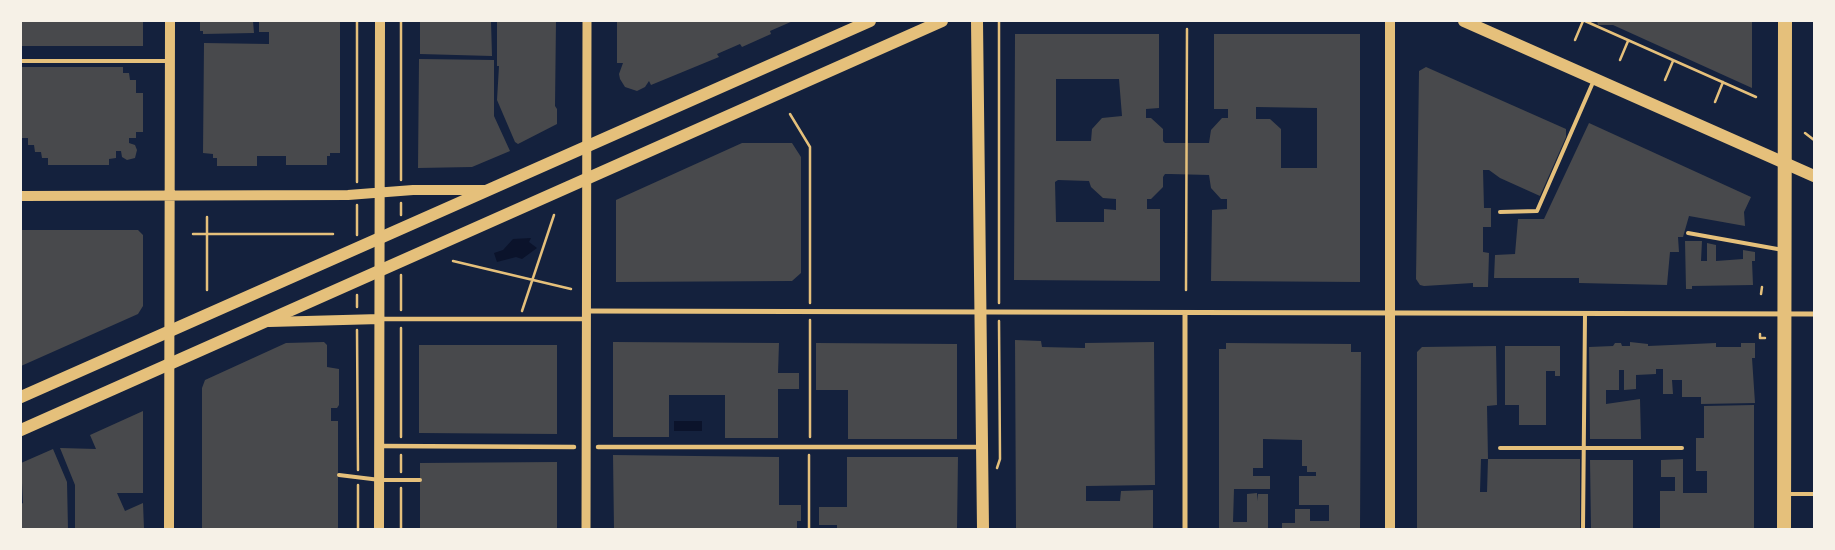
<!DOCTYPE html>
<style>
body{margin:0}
#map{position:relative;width:1835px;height:550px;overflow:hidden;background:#14213d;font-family:"PT Sans",sans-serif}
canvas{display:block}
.frame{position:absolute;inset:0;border:22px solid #f6f1e7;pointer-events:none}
</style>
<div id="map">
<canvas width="1835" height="550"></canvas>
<div class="frame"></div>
</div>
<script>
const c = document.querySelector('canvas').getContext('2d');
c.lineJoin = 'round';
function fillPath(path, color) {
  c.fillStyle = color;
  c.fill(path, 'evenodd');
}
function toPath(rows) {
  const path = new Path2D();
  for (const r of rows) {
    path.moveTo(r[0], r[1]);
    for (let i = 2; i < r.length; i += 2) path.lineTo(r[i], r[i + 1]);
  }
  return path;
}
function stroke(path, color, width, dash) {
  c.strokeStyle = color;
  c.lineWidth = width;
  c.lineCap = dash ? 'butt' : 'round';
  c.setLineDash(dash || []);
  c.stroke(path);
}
const water = toPath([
 [531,238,529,242,537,248,522,259,516,257,497,262,494,253,503,250,513,239],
 [674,421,702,421,702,431,674,431]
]);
const building = toPath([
 [21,21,143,21,143,46,21,46],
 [200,21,253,21,254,33,203,34,203,31,200,31],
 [259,21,340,21,340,153,330,153,330,156,327,156,327,165,286,165,286,156,257,156,257,166,217,166,217,158,213,158,213,154,203,153,204,43,269,44,269,32,259,32],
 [420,21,491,21,492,56,420,54],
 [497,21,556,21,555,106,557,109,557,124,518,144,515,142,497,100,499,66,497,66],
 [617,21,793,21,770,31,771,34,742,47,740,44,717,54,719,57,651,85,649,81,645,87,637,91,625,87,620,79,619,74,623,63,617,63],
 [1597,21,1752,21,1752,88,1613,25,1598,25],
 [1015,34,1159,34,1159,108,1146,109,1146,118,1151,118,1163,129,1163,141,1165,143,1209,143,1211,130,1222,118,1228,118,1228,109,1214,109,1214,34,1360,34,1360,282,1211,281,1212,210,1227,209,1227,199,1221,199,1211,188,1209,175,1170,174,1165,174,1163,177,1163,187,1151,199,1147,199,1147,209,1160,209,1160,281,1014,280],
 [1056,79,1119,79,1122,116,1102,118,1092,129,1091,141,1056,141],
 [1256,107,1317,108,1317,168,1281,168,1281,129,1270,119,1256,119],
 [1058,180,1089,181,1091,187,1103,198,1116,199,1116,210,1104,209,1104,222,1056,222,1055,182],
 [419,59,494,60,494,116,510,151,472,167,418,168],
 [21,67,123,67,123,73,129,73,130,80,136,80,136,93,143,93,143,132,136,132,136,138,129,138,129,143,135,145,137,150,135,158,127,160,122,157,121,151,116,151,116,158,109,159,109,165,48,165,48,158,42,158,41,152,35,152,34,145,28,145,28,138,21,138],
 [1426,67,1566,129,1566,137,1540,196,1500,178,1489,170,1483,170,1484,208,1491,208,1491,227,1483,227,1483,252,1489,253,1488,287,1473,287,1473,283,1424,286,1420,285,1416,279,1419,71],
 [1589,123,1751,197,1744,212,1745,226,1689,216,1683,237,1678,237,1679,252,1670,252,1667,285,1579,283,1579,278,1494,278,1495,255,1515,254,1518,219,1544,219],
 [742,143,792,143,801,157,801,273,792,281,616,282,616,200],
 [21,230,138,230,143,235,143,306,138,314,21,366],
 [1685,241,1702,241,1701,261,1707,261,1707,243,1716,245,1716,261,1743,259,1743,250,1755,252,1755,261,1752,261,1753,285,1692,286,1692,289,1686,289],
 [1015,340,1041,341,1042,347,1085,348,1085,343,1154,342,1155,485,1086,486,1086,501,1120,501,1121,491,1153,490,1153,529,1016,529],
 [324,342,327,345,327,367,339,369,339,405,337,408,331,408,331,421,338,421,338,529,202,529,202,388,205,380,286,343],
 [613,342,779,343,778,373,799,373,799,389,778,389,778,438,725,438,725,395,669,395,669,437,613,437],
 [1630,342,1648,344,1648,346,1716,343,1716,347,1741,347,1741,343,1755,343,1755,358,1752,358,1755,403,1701,404,1701,397,1682,397,1682,380,1672,380,1673,394,1663,394,1663,369,1656,369,1656,374,1636,375,1636,389,1624,390,1624,370,1619,370,1619,390,1606,390,1606,404,1640,399,1641,439,1590,439,1589,347,1613,346,1615,343,1621,343,1622,346,1630,346],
 [816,343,957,344,957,439,848,439,848,390,816,390],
 [1226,343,1351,344,1351,352,1361,352,1360,529,1282,529,1282,523,1295,523,1295,509,1310,509,1310,521,1329,521,1329,505,1299,505,1299,476,1316,476,1316,472,1307,472,1307,466,1302,466,1302,440,1263,439,1263,468,1253,468,1253,476,1270,476,1270,489,1234,489,1233,522,1247,522,1247,494,1257,493,1257,501,1258,494,1268,494,1268,529,1219,529,1219,349,1226,349],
 [419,345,557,345,557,434,419,433],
 [1496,346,1497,405,1487,406,1488,459,1580,459,1580,529,1417,529,1417,352,1422,347],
 [1481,459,1488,459,1487,492,1480,492],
 [1505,346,1560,346,1560,376,1555,376,1555,371,1546,371,1546,425,1519,425,1519,405,1505,405],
 [1754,405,1754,529,1660,529,1660,491,1675,491,1675,477,1661,477,1661,460,1683,459,1683,493,1707,493,1707,471,1696,471,1696,438,1704,438,1704,406],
 [143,411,143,493,117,493,125,511,143,503,144,529,75,529,75,485,60,448,96,449,90,435],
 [53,449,67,482,68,529,21,529,21,504,23,503,21,463],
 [613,455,779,457,779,505,801,505,801,521,797,521,797,529,614,529],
 [847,457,958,457,957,529,837,529,837,525,819,525,819,507,847,507],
 [1590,460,1633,460,1633,529,1591,529],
 [557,462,557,529,420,529,420,463]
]);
const path = toPath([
 [1585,21,1756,97],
 [1575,40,1583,21],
 [1620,60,1628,41],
 [1665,80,1673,61],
 [1715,102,1723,82],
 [790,114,810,147,810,303],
 [1805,133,1814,140],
 [401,180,401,21],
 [357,182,357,21],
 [401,203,401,215],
 [357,205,357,235],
 [193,234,333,234],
 [453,261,571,289],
 [207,290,207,217],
 [1186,290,1187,29],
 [1761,294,1762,287],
 [357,295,357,307],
 [999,303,999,21],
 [401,310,401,275],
 [522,311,554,215],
 [357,330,358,470],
 [1760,334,1760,338,1765,338],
 [401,437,401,328],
 [810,437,810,320],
 [401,455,401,472],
 [997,468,1000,459,999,321],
 [358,529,358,485],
 [401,529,401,488],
 [809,529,809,455]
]);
const service = toPath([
 [21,61,170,61],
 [1500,212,1537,211,1594,80],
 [1688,233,1783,250],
 [1500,448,1682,448],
 [339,475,380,480,420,480],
 [1787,494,1814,494],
 [1583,529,1585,314]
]);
const pedestrian = toPath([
 [380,319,586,319],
 [380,446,574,447],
 [598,447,981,447]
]);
const minor = toPath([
 [586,311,1814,314],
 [1185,529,1185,313]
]);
const tertiary = toPath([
 [586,529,587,21]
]);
const secondary = toPath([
 [21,196,348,195,413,190,485,190],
 [269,322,380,319],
 [169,529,170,21],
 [379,529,380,21],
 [1390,529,1390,21]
]);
const primary = toPath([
 [977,21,983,529],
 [1464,21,1814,176],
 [21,397,870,21],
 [21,430,942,21]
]);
const trunk = toPath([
 [1784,529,1785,21]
]);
fillPath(water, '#0b132b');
fillPath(building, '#48494c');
stroke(path, '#e5c07b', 2.5);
stroke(service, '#e5c07b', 4);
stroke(pedestrian, '#e5c07b', 4.5);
stroke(minor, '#e5c07b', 5);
stroke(tertiary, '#e5c07b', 9);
stroke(secondary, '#e5c07b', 10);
stroke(primary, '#e5c07b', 12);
stroke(trunk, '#e5c07b', 14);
</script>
